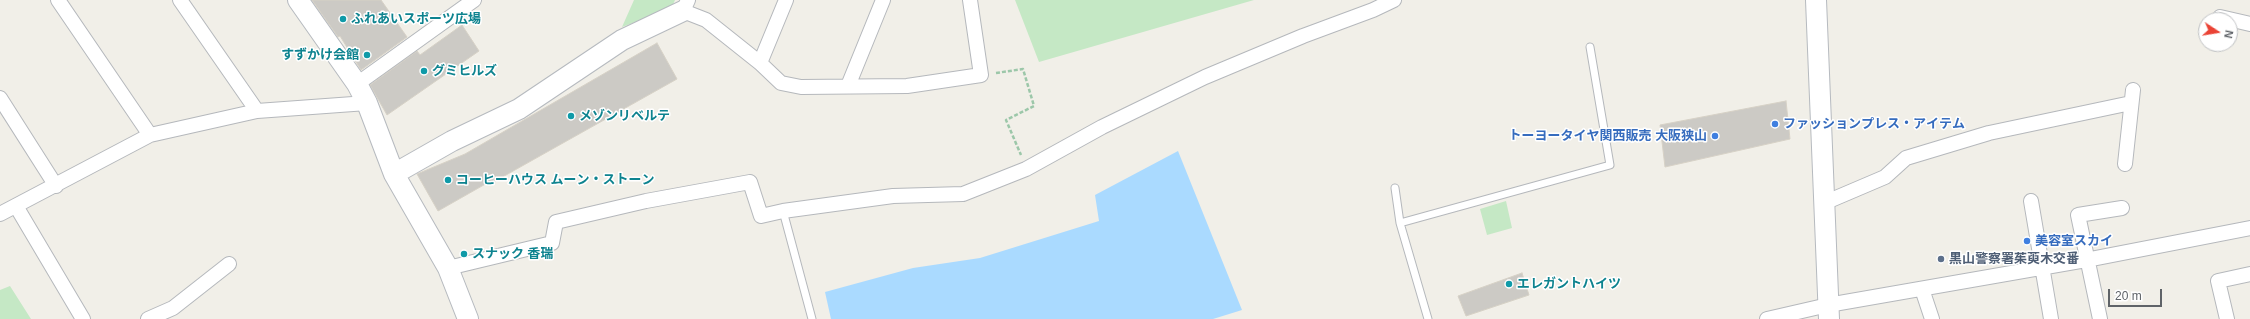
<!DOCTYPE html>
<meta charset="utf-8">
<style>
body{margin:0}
#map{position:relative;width:2250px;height:319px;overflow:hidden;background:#f1efe8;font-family:Arial,sans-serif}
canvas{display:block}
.north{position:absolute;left:2198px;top:12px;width:40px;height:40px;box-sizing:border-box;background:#fff;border:1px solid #bfc1c3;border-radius:50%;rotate:102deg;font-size:11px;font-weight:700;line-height:16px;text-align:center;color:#5f6368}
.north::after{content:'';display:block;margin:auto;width:14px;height:18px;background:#ea4335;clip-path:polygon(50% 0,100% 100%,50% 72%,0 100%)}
.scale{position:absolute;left:2108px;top:289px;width:54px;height:18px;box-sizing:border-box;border:2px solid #5f6368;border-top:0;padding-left:5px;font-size:12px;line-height:14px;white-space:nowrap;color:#5f6368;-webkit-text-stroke:3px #fff;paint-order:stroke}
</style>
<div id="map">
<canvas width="2250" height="319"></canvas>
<div class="north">N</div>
<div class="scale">20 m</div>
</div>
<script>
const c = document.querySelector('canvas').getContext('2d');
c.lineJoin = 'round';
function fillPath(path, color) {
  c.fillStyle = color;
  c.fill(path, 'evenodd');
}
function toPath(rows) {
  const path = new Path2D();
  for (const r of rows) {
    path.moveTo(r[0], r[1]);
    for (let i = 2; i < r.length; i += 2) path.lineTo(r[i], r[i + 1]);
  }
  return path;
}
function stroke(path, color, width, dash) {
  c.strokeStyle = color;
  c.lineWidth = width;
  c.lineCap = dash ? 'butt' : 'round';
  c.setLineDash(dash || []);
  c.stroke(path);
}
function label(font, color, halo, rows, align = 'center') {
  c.font = font + ' Arial,"Noto Sans JP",sans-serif';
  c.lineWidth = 3;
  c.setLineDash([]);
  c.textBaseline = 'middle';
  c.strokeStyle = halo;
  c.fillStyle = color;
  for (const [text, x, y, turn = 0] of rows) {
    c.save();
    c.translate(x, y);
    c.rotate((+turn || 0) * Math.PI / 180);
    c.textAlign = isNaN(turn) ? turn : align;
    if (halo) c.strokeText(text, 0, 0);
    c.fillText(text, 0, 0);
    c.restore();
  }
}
const green = toPath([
 [634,0,675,0,671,9,622,27],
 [1015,0,1254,0,1039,62],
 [1506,201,1512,228,1487,235,1480,209],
 [10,286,31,319,0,319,0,290]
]);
const water = toPath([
 [1178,151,1242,310,1213,319,831,319,825,292,913,268,980,258,1099,221,1095,195]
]);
const building = toPath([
 [312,0,381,0,407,37,361,70,340,36,338,37,312,0],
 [462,25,479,51,387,115,370,85,417,51,420,55,462,25],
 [657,43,677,79,490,184,489,182,438,211,417,174,465,154,657,43],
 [1786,101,1790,139,1665,167,1660,125,1786,101],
 [1522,273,1529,295,1466,316,1458,296,1522,273]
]);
const path = toPath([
 [996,73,1023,69,1034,106,1006,120,1021,155]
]);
const lane = toPath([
 [1395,188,1400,223,1428,319],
 [783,211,812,319],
 [1400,223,1610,165,1590,47]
]);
const street = toPath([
 [58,0,150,135],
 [180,0,257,111],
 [688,0,683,11,706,20,760,63,781,83,801,87,907,86,981,75,970,0],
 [2220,17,2250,24],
 [760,63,786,0],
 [357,84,474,0],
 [848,86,883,0],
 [0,98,56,186],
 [2125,164,2133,90],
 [2031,201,2051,319],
 [1824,203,1885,177,1906,158,1989,133,2131,103],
 [16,206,83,319],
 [0,214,150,135,257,111,367,103],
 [448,268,552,243,556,222,646,201,750,182,761,216,783,211,893,196,963,194,1026,169,1102,127,1205,77,1303,36,1373,10,1394,0],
 [1922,289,1932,319],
 [148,319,173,308,229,264],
 [1767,319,1828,305,2086,260,2250,228],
 [2100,319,2078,215,2122,208],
 [2227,319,2218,281,2250,274]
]);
const secondary = toPath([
 [298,0,357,84,367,103,394,174,448,268,468,319],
 [1816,0,1829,319],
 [394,174,452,141,519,109,622,40,683,11]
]);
const markers = [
 [343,19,4,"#0f9aa8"],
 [367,55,4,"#0f9aa8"],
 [424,71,4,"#0f9aa8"],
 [571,116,4,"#0f9aa8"],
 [1775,124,4,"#3f7fe0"],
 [1715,136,4,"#3f7fe0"],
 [448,180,4,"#0f9aa8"],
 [2027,241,4,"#3f7fe0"],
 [464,254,4,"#0f9aa8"],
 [1941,259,4,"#5c6f8a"],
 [1509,284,4,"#0f9aa8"]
];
const cultureNames = [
 ["ふれあいスポーツ広場",351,19],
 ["すずかけ会館",359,55,"right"],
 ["グミヒルズ",432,71],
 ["メゾンリベルテ",579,116],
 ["コーヒーハウス ムーン・ストーン",456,180],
 ["スナック 香瑞",472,254],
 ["エレガントハイツ",1517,284]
];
const shopNames = [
 ["ファッションプレス・アイテム",1783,124],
 ["トーヨータイヤ関西販売 大阪狭山",1707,136,"right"],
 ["美容室スカイ",2035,241]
];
const serviceNames = [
 ["黒山警察署茱萸木交番",1949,259]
];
fillPath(green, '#c5e8c5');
fillPath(water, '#aadaff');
fillPath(building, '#cccac5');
stroke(building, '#d6d1c6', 1);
stroke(lane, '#b5b8bc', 9);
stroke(street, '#b5b8bc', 16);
stroke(secondary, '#b6babf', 22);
stroke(path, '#9cc7a9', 2.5, [4, 2]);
stroke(lane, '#fff', 7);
stroke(street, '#fff', 14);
stroke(secondary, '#fff', 20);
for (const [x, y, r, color] of markers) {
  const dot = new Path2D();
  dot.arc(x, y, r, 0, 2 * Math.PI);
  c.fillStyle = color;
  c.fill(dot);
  stroke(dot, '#fff', 1.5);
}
label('bold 13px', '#0d838f', '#fff', cultureNames, 'left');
label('bold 13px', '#366cbe', '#fff', shopNames, 'left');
label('bold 13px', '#4e5e75', '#fff', serviceNames, 'left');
</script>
